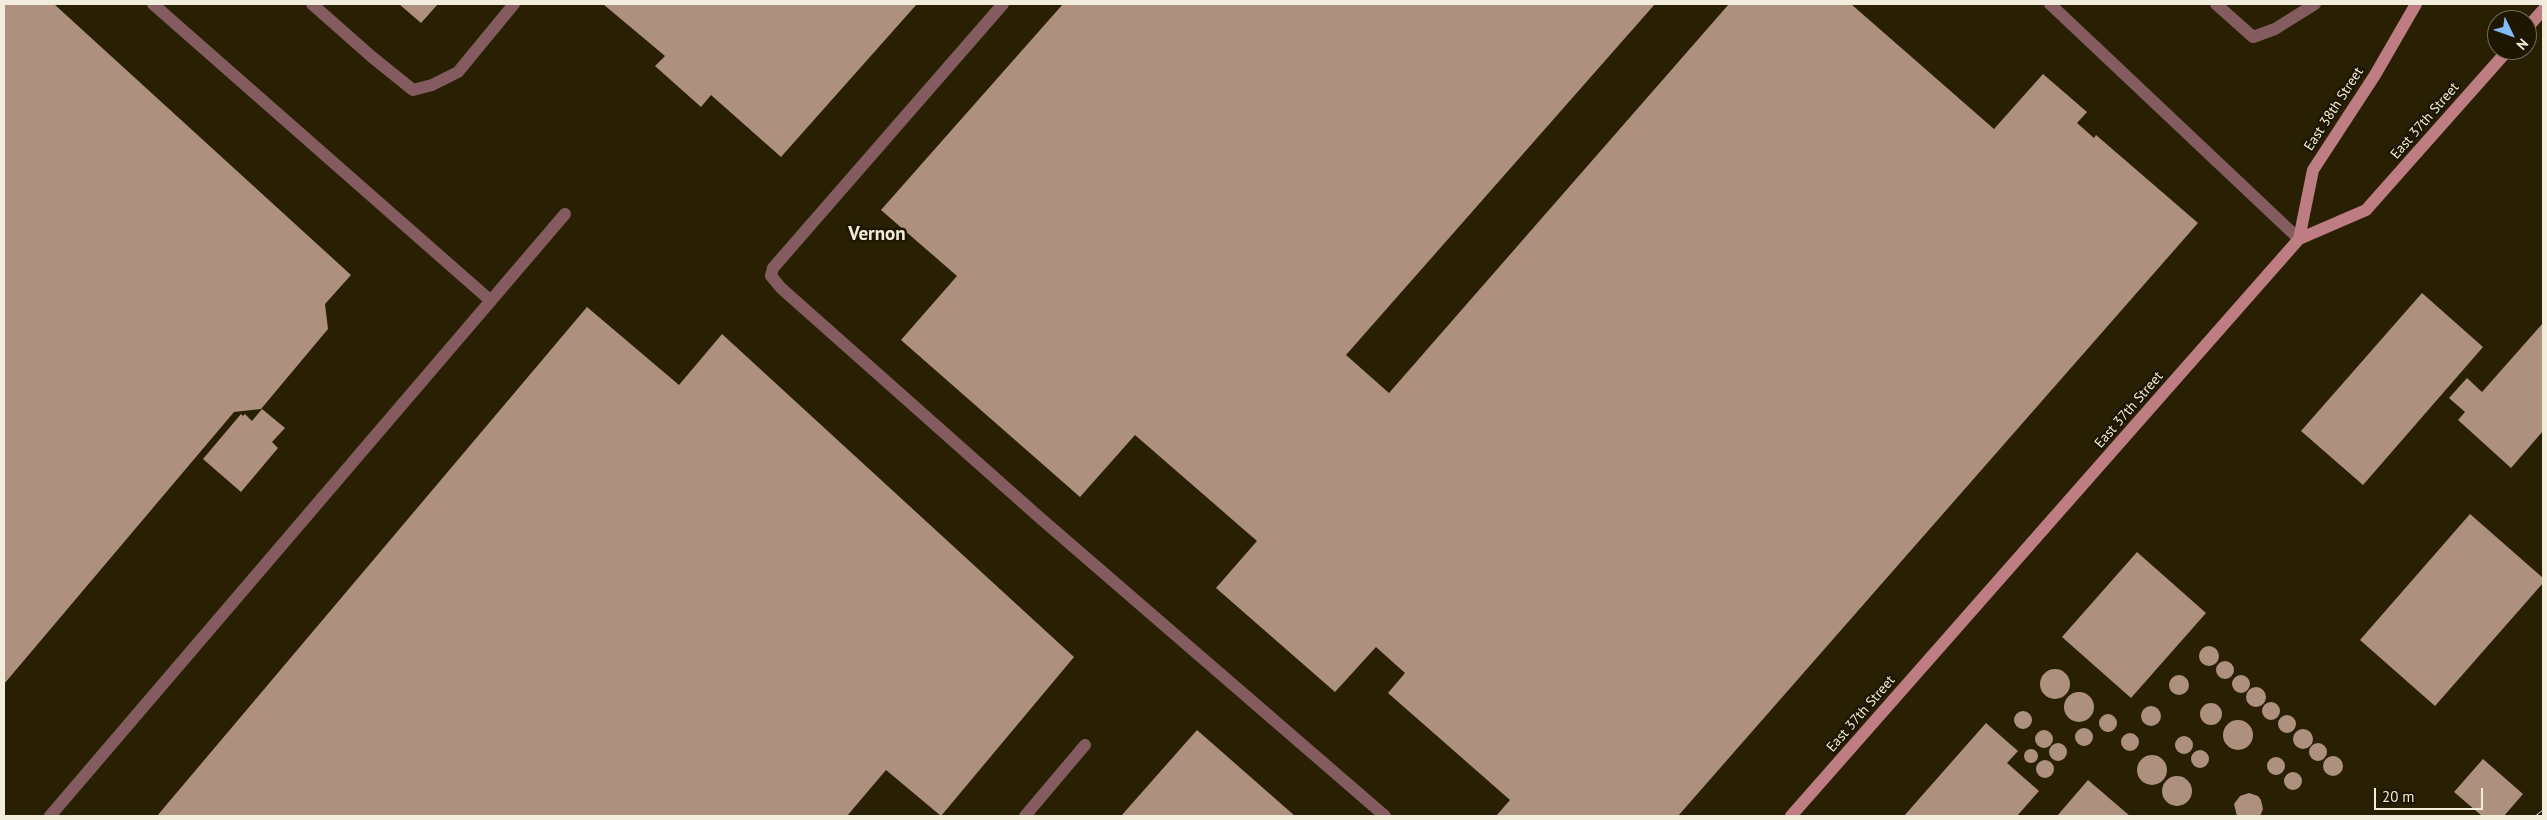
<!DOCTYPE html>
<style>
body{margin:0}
#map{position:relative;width:2547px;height:820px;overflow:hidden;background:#292004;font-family:"PT Sans",sans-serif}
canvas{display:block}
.frame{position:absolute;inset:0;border:5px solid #f2ecdc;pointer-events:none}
.north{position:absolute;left:2487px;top:10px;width:50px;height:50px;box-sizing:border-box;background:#1f1600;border:1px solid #736c58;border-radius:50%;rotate:132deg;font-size:14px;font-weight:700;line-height:20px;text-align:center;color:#f2ecdc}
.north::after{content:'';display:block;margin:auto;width:18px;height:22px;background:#84bbfb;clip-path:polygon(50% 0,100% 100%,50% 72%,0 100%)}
.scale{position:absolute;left:2374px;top:788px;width:109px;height:22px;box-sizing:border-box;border:2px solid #f2ecdc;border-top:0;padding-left:6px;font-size:15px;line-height:18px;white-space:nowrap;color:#f2ecdc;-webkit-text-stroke:4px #1f1600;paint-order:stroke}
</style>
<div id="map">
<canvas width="2547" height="820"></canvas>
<div class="frame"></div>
<div class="north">N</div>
<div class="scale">20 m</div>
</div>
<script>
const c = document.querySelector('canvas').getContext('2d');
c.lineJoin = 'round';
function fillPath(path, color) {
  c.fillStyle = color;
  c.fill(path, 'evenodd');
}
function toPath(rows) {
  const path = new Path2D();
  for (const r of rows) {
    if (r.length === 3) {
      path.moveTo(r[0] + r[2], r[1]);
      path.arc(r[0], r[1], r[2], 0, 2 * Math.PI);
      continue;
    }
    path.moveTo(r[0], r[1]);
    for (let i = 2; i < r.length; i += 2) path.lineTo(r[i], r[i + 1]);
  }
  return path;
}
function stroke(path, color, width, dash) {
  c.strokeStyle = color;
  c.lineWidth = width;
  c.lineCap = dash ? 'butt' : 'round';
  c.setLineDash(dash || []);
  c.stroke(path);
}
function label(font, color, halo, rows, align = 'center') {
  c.font = font + ' "PT Sans",sans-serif';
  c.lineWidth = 5;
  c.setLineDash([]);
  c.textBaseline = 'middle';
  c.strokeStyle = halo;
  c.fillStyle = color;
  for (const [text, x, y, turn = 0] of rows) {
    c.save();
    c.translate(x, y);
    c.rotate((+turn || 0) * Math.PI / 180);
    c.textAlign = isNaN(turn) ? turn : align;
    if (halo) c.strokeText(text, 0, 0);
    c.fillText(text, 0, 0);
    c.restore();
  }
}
const building = toPath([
 [4,4,54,4,351,275,325,304,328,329,261,409,234,412,4,684],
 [399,4,438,4,421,23],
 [603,4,917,4,781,157,711,95,701,107,655,66,665,56],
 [1063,4,1655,4,1346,355,1389,393,1729,4,1851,4,1994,129,2043,74,2087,112,2077,123,2094,138,2096,135,2198,223,1678,816,1496,816,1510,800,1388,693,1405,673,1376,647,1335,692,1216,588,1257,541,1135,435,1080,497,901,340,957,276,881,210],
 [2422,293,2483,347,2363,485,2301,431],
 [587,307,679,385,722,334,1074,657,941,816,886,770,847,816,157,816],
 [2543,323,2543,431,2511,468,2458,420,2465,412,2449,398,2467,378,2482,392],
 [262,409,285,428,272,442,278,448,241,492,203,459,241,414,243,416,245,414,252,421],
 [2470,514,2543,578,2543,583,2435,706,2360,640],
 [2137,552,2206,613,2131,698,2062,637],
 [2209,656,10],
 [2225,670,9],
 [2055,684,15],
 [2179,685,10],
 [2241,684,9],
 [2256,697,10],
 [2079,707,15],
 [2271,711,9],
 [2211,714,11],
 [2151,716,10],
 [2023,720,9],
 [2108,723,9],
 [2287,724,9],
 [2238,735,15],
 [1986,723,2018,751,2007,763,2039,791,2017,816,1904,816],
 [2084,737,9],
 [2303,739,10],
 [2044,739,9],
 [1197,730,1295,816,1121,816],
 [2130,742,9],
 [2184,745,9],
 [2318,752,9],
 [2058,752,9],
 [2031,756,7],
 [2200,759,9],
 [2152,770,15],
 [2333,766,10],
 [2276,766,9],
 [2483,759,2523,794,2504,816,2482,816,2454,792],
 [2045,769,9],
 [2293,781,9],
 [2177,791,15],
 [2088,780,2130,816,2057,816],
 [2249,793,2258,796,2261,800,2263,809,2261,814,2259,816,2237,816,2234,804,2240,796]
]);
const service = toPath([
 [153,4,491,301],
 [312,4,372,57,413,90,432,85,458,72,514,4],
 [1003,4,773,268,771,276,781,288,1039,517,1385,816],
 [2050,4,2299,239],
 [2216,4,2253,37,2275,29,2315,4],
 [50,816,565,214],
 [1025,816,1085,745]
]);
const secondary = toPath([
 [2527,28,2543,10],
 [2299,239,2313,170,2375,75,2416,4],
 [1791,816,2299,239,2366,210,2508,50]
]);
const rail = toPath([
 [2539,816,2543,813]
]);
const streetNames = [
 ["East 38th Street",2334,109,-57],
 ["East 37th Street",2425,121,-49],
 ["East 37th Street",2129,410,-49],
 ["East 37th Street",1861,714,-49]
];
const districtNames = [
 ["Vernon",877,235]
];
fillPath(building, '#ae907e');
stroke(service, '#845c5f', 12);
stroke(secondary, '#bd7d82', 12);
stroke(rail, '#ddd6c5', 5.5);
stroke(rail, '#1f1600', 4, [11]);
label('14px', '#f2ecdc', '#1f1600', streetNames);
label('bold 19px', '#f2ecdc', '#1f1600', districtNames);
</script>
